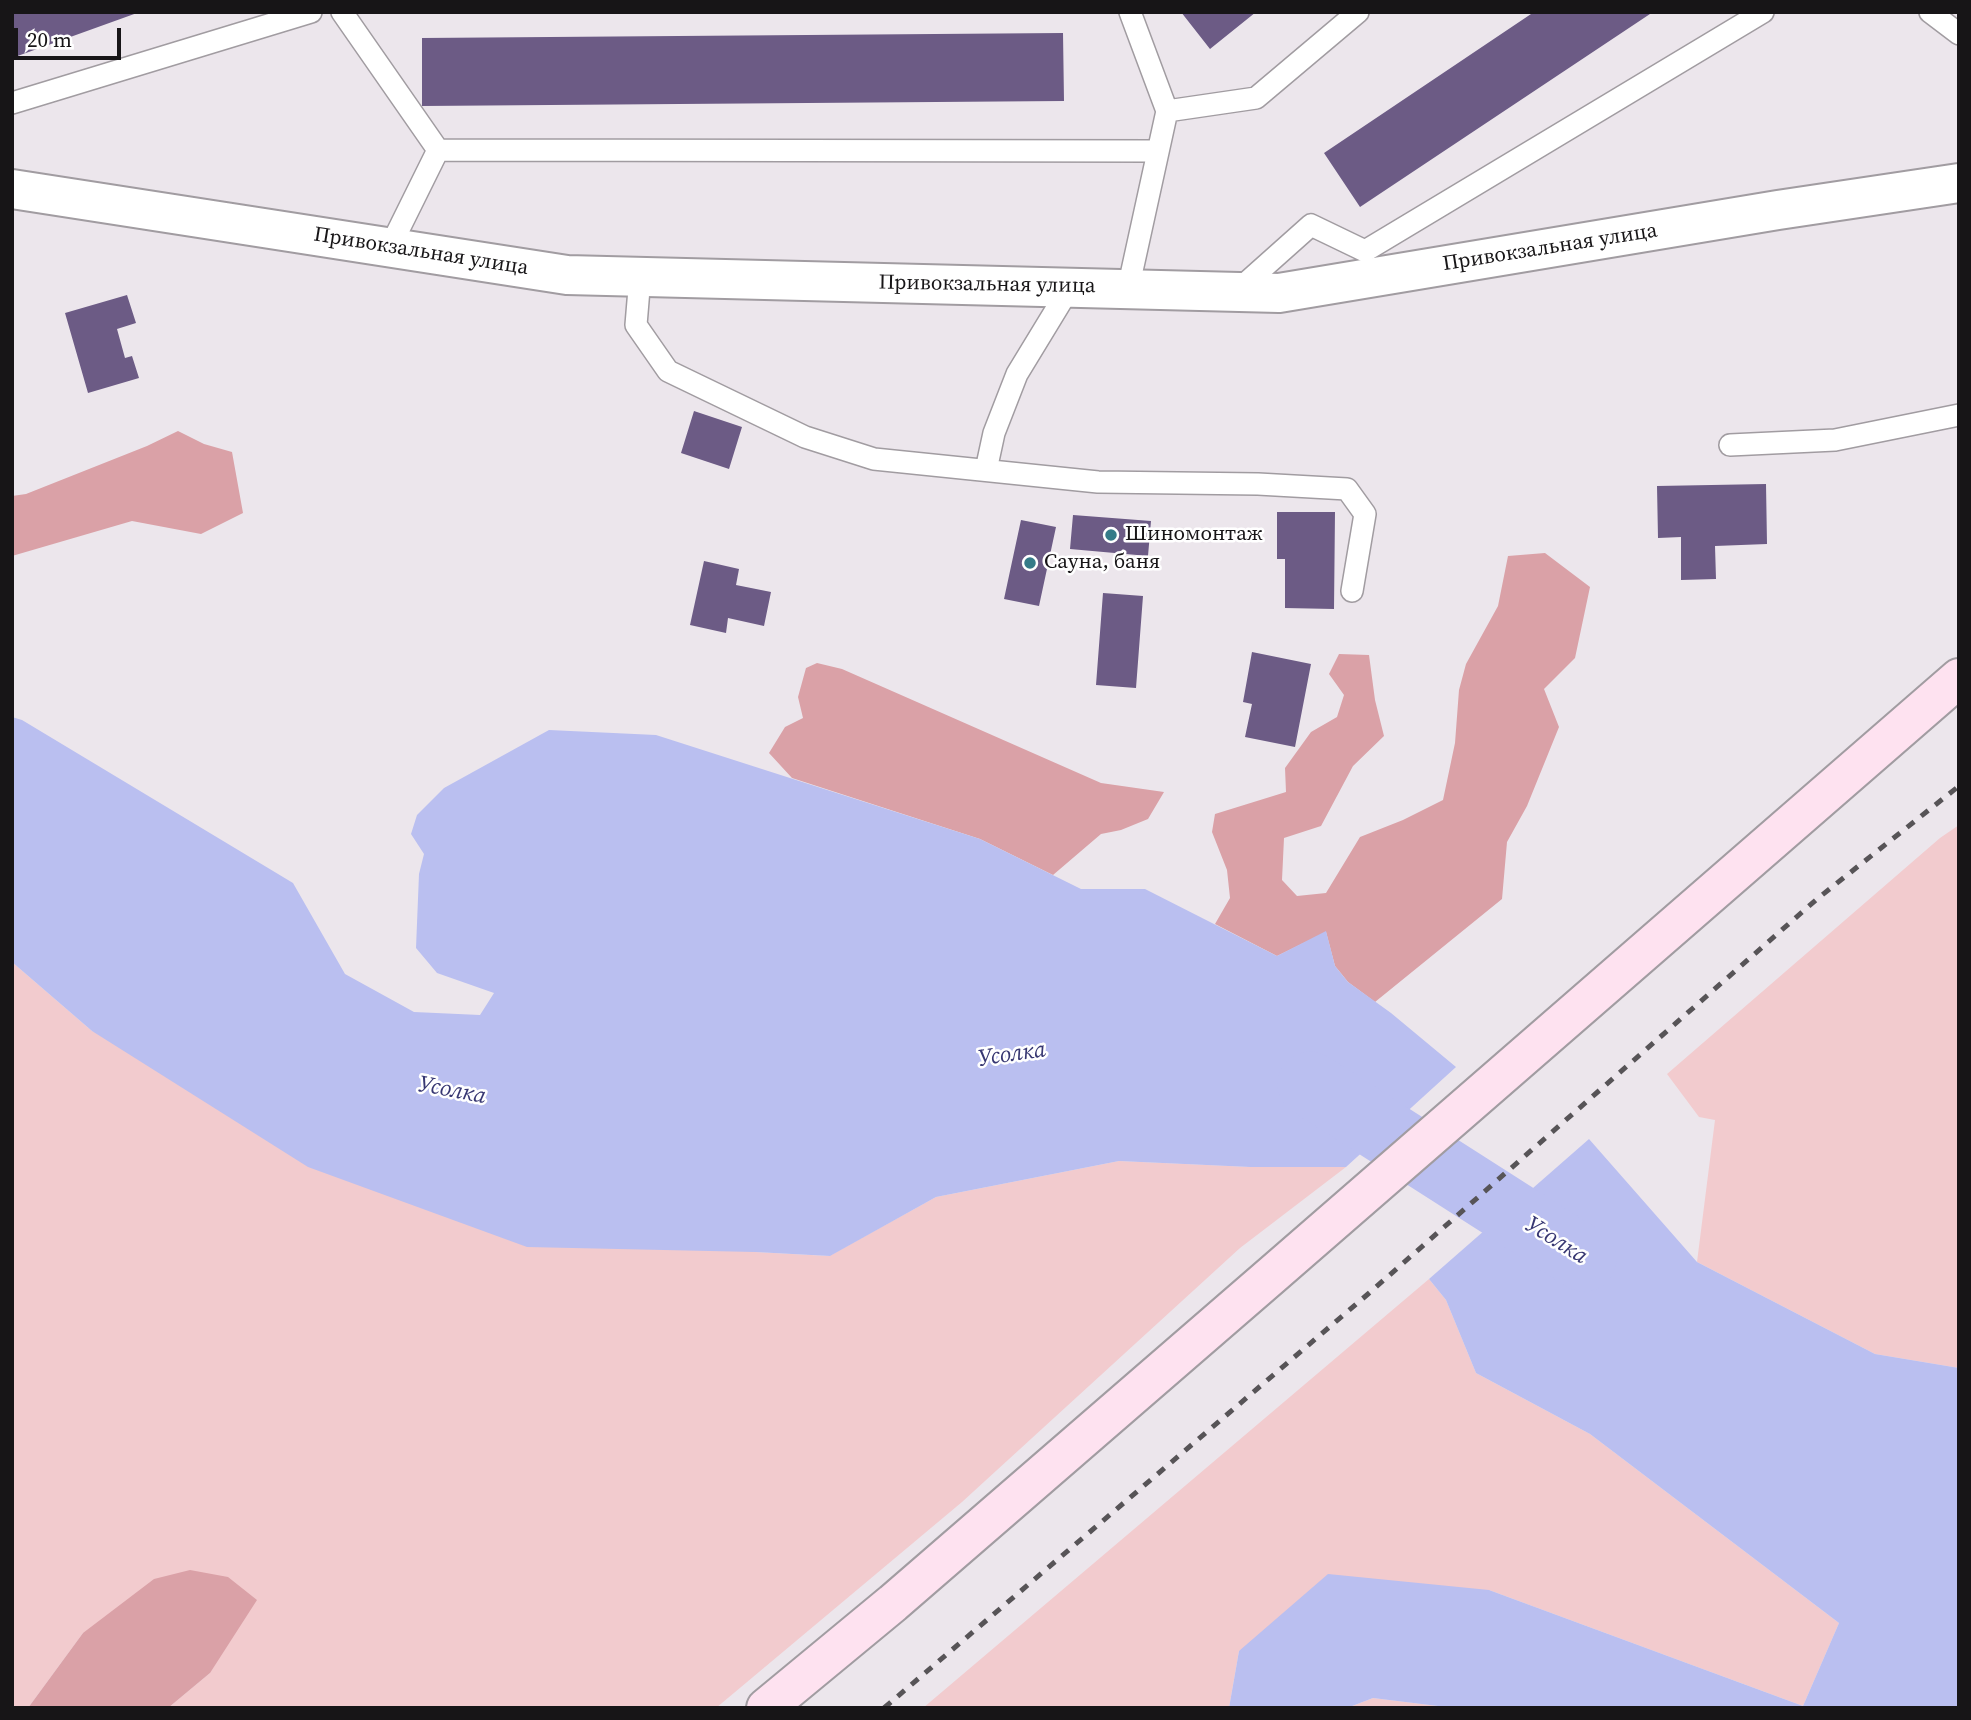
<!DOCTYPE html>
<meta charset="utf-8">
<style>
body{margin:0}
#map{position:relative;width:1971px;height:1720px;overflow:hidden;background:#ece6ec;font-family:"Source Serif 4",serif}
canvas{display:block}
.frame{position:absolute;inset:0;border:14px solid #171517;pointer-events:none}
.scale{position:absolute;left:14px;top:28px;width:107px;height:32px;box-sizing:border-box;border:4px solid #171517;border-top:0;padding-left:9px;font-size:21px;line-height:24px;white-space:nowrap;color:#171517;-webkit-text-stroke:5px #fff;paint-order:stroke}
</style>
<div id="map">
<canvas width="1971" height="1720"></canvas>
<div class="frame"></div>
<div class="scale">20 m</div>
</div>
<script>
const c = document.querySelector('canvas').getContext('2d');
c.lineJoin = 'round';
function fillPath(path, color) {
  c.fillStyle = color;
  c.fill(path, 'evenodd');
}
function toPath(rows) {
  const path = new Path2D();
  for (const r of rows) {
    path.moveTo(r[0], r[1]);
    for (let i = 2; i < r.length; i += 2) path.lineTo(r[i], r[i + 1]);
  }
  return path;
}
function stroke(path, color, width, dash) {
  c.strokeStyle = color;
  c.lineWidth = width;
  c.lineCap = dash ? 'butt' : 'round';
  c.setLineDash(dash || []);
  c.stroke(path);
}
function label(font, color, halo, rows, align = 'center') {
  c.font = font + ' "Source Serif 4",serif';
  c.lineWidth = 5;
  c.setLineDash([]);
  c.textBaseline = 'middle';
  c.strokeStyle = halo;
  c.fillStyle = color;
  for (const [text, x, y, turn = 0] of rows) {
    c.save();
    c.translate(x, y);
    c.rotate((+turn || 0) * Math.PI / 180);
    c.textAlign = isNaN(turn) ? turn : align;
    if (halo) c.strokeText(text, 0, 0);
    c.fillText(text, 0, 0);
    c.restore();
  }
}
const green = toPath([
 [1959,825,1959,1368,1875,1354,1697,1262,1715,1120,1699,1117,1667,1074,1940,838],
 [12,962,92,1031,755,1252,829,1256,936,1197,1119,1161,1250,1167,1346,1167,1240,1248,962,1502,716,1708,168,1708,210,1673,83,1633,28,1708,12,1708],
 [1429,1279,1446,1300,1476,1373,1590,1434,1839,1623,1803,1706,1489,1590,1239,1651,1229,1708,923,1708],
 [1373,1698,1454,1708,1347,1708]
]);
const forest = toPath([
 [178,431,204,444,232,452,243,513,201,534,132,521,12,556,12,496,26,494,147,446],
 [1545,553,1590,587,1575,658,1544,689,1559,727,1527,806,1507,842,1502,899,1375,1002,1348,982,1335,966,1326,932,1277,956,1215,924,1230,898,1227,870,1212,832,1215,814,1286,792,1285,768,1311,732,1337,717,1344,695,1329,674,1339,654,1369,655,1375,700,1384,736,1353,766,1321,826,1284,838,1282,880,1297,896,1326,893,1360,837,1403,820,1443,800,1455,743,1459,690,1466,664,1498,606,1508,556],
 [817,663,842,669,1101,783,1164,792,1148,819,1121,830,1101,834,1053,875,980,839,792,778,769,753,785,727,803,718,798,697,806,668],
 [190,1570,228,1577,257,1600,210,1673,168,1708,28,1708,83,1633,154,1579]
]);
const water = toPath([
 [12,717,22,720,293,883,345,974,414,1012,480,1015,494,993,437,973,416,948,419,874,424,854,411,834,417,815,444,788,549,730,656,735,980,839,1081,889,1145,889,1277,956,1326,931,1335,966,1348,982,1391,1013,1456,1067,1346,1167,1250,1167,1119,1161,936,1197,830,1256,755,1252,527,1247,308,1167,92,1031,12,962],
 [1589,1139,1697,1262,1875,1354,1959,1368,1959,1708,1454,1708,1373,1698,1347,1708,1229,1708,1239,1651,1328,1574,1489,1590,1803,1706,1839,1623,1590,1434,1476,1373,1446,1300,1429,1279]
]);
const river = toPath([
 [1310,1084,1584,1259]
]);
const building = toPath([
 [12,12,137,12,137,13,12,58],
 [1181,12,1256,12,1210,49],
 [1534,12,1653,12,1360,207,1324,153],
 [1063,33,1064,101,422,106,422,38],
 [127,295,136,323,117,329,125,358,132,356,139,378,88,393,65,313],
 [694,411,742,427,729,469,681,453],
 [1766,484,1767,544,1715,546,1716,579,1681,580,1681,537,1658,538,1657,486],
 [1277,512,1335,512,1334,609,1285,608,1285,559,1277,559],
 [1073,515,1151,521,1148,556,1070,549],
 [1021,520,1056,527,1039,606,1004,599],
 [704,561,739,569,736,585,771,592,764,626,728,618,726,633,690,625],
 [1103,593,1143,596,1136,688,1096,685],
 [1252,652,1311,664,1295,747,1245,737,1252,704,1243,702]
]);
const lane = toPath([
 [342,12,438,150],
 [1930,12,1959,34],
 [12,103,311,12],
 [1167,111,1256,98,1358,12],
 [390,247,438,150,1158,151],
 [640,277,636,325,668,371,805,437,874,459,1098,482,1258,484,1347,489,1365,514,1352,591],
 [1128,289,1167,111,1130,12],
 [1237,291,1311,225,1365,251,1763,12],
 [1730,445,1835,440,1959,415],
 [986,470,994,433,1017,374,1070,287]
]);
const street = toPath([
 [12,189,567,275,1279,293,1778,210,1959,183]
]);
const secondary = toPath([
 [766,1708,893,1603,1272,1275,1959,678]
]);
const rail = toPath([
 [884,1708,1368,1294,1817,899,1959,786]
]);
const markers = [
 [1111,535,7,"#357b88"],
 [1030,563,7,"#357b88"]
];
const streetNames = [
 ["Привокзальная улица",1550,248,-9],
 ["Привокзальная улица",421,252,9],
 ["Привокзальная улица",987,285,1]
];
const poiNames = [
 ["Шиномонтаж",1125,535],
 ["Сауна, баня",1044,563]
];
const waterNames = [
 ["Усолка",1012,1055,-8],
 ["Усолка",452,1091,11],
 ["Усолка",1556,1241,32]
];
fillPath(green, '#f2cbce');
fillPath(forest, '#daa1a7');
fillPath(water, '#babff0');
stroke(river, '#babff0', 65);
fillPath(building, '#6c5b85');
stroke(lane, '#a19ca1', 24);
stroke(street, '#a19ca1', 42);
stroke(secondary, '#a19ca1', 42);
stroke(lane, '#fff', 21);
stroke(street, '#fff', 38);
stroke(secondary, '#fee2f0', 38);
stroke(rail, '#575457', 5, [9, 9]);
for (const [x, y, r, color] of markers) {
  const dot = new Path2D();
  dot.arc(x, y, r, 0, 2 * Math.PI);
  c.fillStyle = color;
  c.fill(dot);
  stroke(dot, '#fff', 2.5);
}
label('21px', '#171517', '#fff', streetNames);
label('21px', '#171517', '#fff', poiNames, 'left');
label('italic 23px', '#373772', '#fff', waterNames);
</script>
